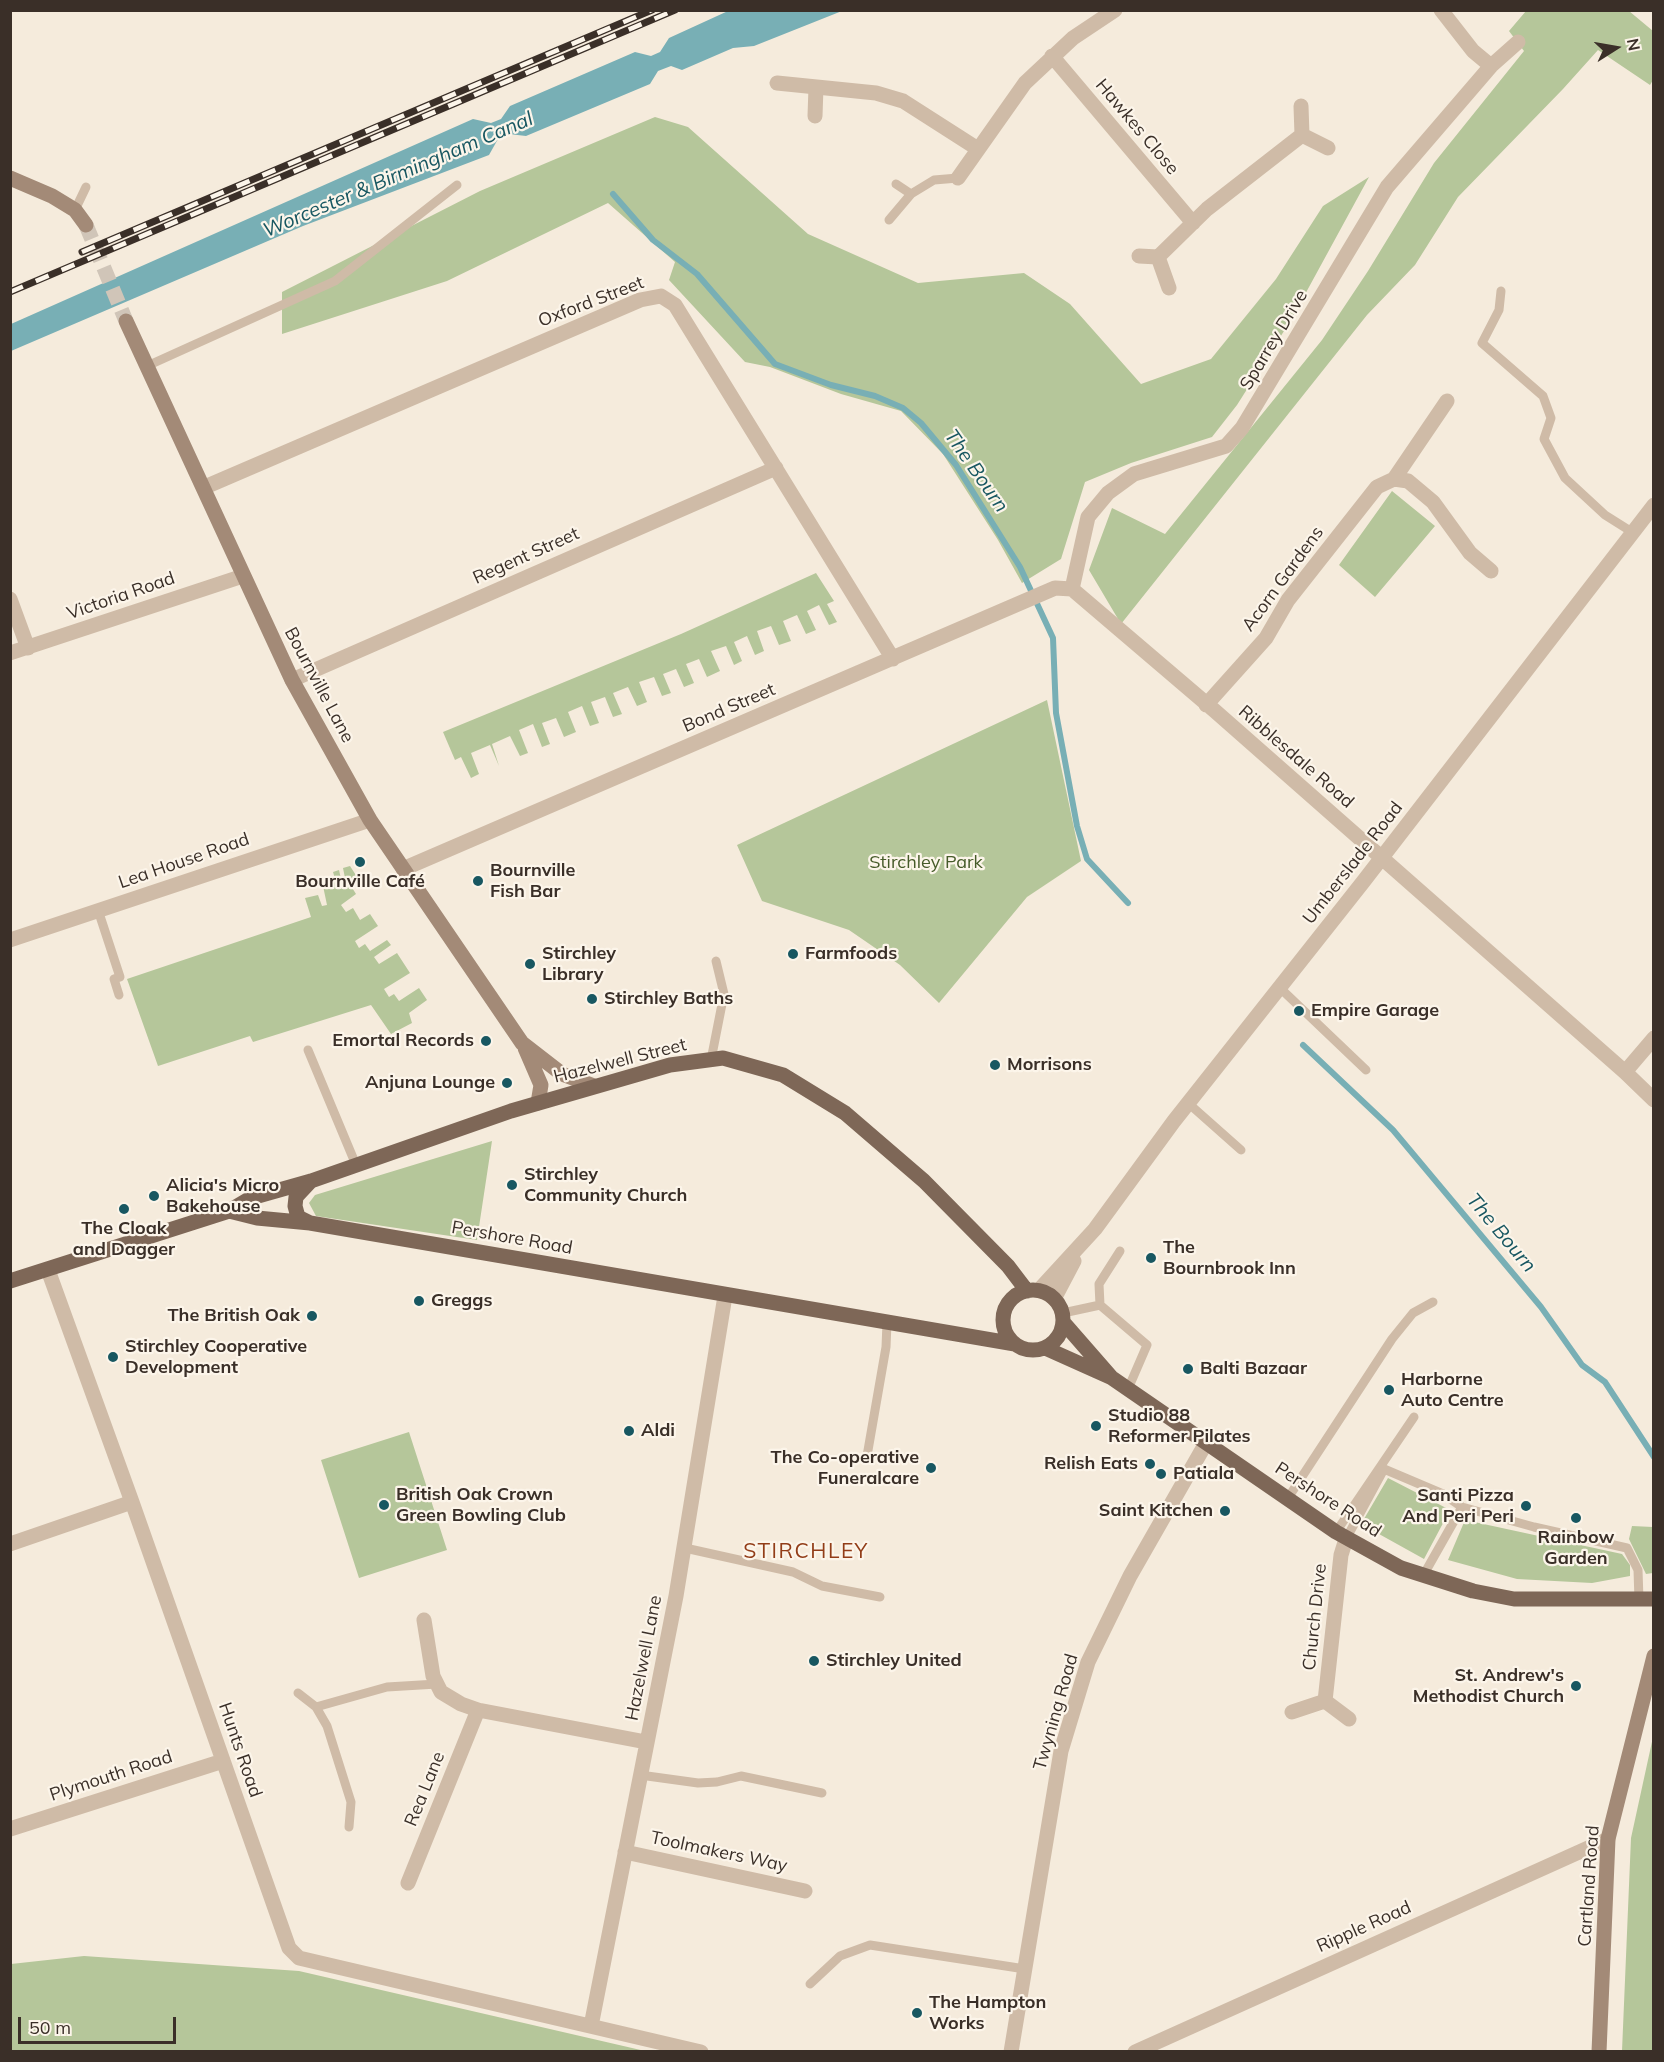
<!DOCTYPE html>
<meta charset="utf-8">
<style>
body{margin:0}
#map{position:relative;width:1664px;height:2062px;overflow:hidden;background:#f5ebdc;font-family:Mulish,sans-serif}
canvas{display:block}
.frame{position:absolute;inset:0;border:12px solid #3a2f28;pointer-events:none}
.north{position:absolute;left:1586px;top:18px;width:60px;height:60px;-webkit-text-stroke:4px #fcf5ea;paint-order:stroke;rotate:79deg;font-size:16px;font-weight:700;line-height:24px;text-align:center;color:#3a2f28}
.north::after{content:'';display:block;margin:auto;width:21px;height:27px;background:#3a2f28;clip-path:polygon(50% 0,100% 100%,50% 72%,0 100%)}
.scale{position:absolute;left:18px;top:2017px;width:158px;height:27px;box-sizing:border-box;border:3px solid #3a2f28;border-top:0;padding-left:8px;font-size:18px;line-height:21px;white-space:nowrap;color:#3a2f28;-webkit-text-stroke:4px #fcf5ea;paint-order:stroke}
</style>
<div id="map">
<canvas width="1664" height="2062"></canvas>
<div class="frame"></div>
<div class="north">N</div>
<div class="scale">50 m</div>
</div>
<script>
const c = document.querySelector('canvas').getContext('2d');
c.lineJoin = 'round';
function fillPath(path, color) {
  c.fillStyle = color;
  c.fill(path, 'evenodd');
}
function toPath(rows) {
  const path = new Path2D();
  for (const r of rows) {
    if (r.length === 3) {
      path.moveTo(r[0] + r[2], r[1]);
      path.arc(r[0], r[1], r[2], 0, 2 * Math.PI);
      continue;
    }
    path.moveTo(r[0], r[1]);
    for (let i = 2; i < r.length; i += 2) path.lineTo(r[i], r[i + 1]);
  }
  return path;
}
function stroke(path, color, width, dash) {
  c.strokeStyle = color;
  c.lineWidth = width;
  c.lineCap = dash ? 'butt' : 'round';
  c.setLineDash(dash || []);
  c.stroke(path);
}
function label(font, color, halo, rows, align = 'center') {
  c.font = font + ' Mulish,sans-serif';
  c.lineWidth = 4.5;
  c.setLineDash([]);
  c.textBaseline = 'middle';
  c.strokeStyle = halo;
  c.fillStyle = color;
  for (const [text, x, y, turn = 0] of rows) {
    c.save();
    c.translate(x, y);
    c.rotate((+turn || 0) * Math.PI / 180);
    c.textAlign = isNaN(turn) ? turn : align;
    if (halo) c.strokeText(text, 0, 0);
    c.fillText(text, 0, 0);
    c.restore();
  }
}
const green = toPath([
 [1526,11,1629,11,1653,31,1653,80,1650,85,1598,50,1563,89,1458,197,1415,265,1367,315,1121,624,1089,570,1112,508,1165,534,1322,340,1368,271,1434,163,1524,51,1509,31],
 [655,117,688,127,808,234,918,283,1024,273,1070,304,1141,384,1211,359,1276,279,1323,206,1369,177,1291,320,1237,405,1212,437,1131,463,1085,482,1061,559,1022,583,998,540,943,454,901,411,841,394,770,367,745,362,669,280,675,262,608,203,447,281,282,334,282,292,480,191],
 [1392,491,1435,526,1375,597,1339,565],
 [816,573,834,601,827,604,837,622,829,625,819,605,807,611,816,630,806,634,797,615,783,621,791,641,779,645,771,626,757,631,764,651,755,655,747,636,734,642,742,661,734,665,726,646,711,651,720,671,707,677,699,659,686,664,694,683,684,687,676,669,663,674,671,693,662,696,654,677,639,682,647,702,637,706,628,687,613,693,622,714,613,717,605,697,591,702,599,723,590,726,582,706,568,712,576,732,564,737,556,718,542,723,550,744,542,747,533,724,519,730,528,753,520,756,510,736,492,744,499,766,490,745,471,753,479,774,471,778,461,757,455,760,443,732,681,634],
 [1047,700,1081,861,1027,897,939,1003,900,965,849,930,762,901,737,845],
 [350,866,359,880,351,886,356,894,341,905,346,912,353,908,360,920,370,914,378,926,355,941,359,948,365,944,370,951,387,940,391,945,374,957,379,964,397,953,410,973,384,989,389,997,394,994,399,1001,419,988,427,1000,409,1013,412,1023,391,1034,371,1005,253,1042,250,1036,158,1066,127,979,311,917,305,898,318,895,322,906,327,905,323,886,336,882,333,872,339,870,341,879,345,878,343,868],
 [492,1141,477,1240,316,1216,309,1203,315,1195],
 [409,1432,447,1550,359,1578,321,1460],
 [1388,1478,1450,1510,1424,1559,1361,1524],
 [1465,1520,1622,1554,1630,1565,1630,1576,1592,1583,1517,1579,1448,1560],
 [1632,1526,1653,1527,1653,1573,1646,1574,1629,1539],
 [1653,1737,1653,2051,1622,2051,1631,1838],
 [84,1956,299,1971,645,2051,11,2051,11,1964]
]);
const water = toPath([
 [728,11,842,11,754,46,733,48,682,70,671,66,658,71,650,84,526,136,509,134,498,139,489,155,303,226,11,351,11,324,473,119,491,123,501,119,510,106,635,52,651,56,660,52,669,38]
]);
const stream = toPath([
 [613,194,653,240,697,274,775,364,831,385,875,396,903,408,921,423,956,465,1020,567,1053,638,1056,713,1077,826,1087,859,1128,903],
 [1303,1045,1393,1130,1541,1307,1582,1365,1605,1382,1654,1457]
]);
const secondaryTunnel = toPath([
 [86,225,126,321]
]);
const lane = toPath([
 [896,184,911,194],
 [75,210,86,187],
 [889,220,911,194,934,180,958,178],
 [1501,291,1499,310,1482,343,1543,396,1551,418,1544,439,1565,478,1605,515,1632,532],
 [147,366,335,281,457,185],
 [98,910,120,977,114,979,119,995],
 [1280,988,1366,1070],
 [308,1050,356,1165],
 [711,1060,724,994,716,961],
 [1188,1103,1241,1150],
 [1120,1251,1099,1284,1100,1305,1147,1345,1128,1389],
 [1063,1313,1100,1305],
 [867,1456,886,1347,887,1323],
 [1288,1498,1392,1339,1413,1313,1433,1302],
 [1336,1532,1414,1417],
 [1346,1539,1384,1469,1443,1494,1462,1507,1534,1527,1627,1548,1638,1570,1639,1600],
 [685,1548,793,1572,822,1586,880,1597],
 [1423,1576,1462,1507],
 [298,1693,316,1707,327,1726,351,1802,349,1827],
 [316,1707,387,1687,437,1684],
 [640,1775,698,1783,717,1782,741,1776,822,1793],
 [810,1984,840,1956,870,1945,1025,1969]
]);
const street = toPath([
 [1441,10,1473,51,1491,66],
 [1052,56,1193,223],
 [777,83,876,93,903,101,978,149],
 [1301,106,1302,135],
 [815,116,816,87],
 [958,178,1025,83,1073,38,1115,10],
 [1139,256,1158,257,1207,209,1302,135,1328,148],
 [1158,257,1169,288],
 [1394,479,1408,481,1433,502,1470,553,1491,571],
 [205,487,640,300,661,296,675,305,893,659],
 [1072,589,1215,711,1625,1072,1654,1100],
 [1072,589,1088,517,1108,493,1134,474,1226,446,1242,428,1387,187,1491,66,1518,42],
 [10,599,28,648],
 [10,653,243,576],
 [292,680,776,468],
 [1206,705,1266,638,1288,600,1377,487,1394,479,1447,401],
 [403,869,1055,588,1072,589],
 [10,940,370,820],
 [1625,1072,1654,1038],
 [48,1270,132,1502,289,1948,299,1958,701,2052],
 [1039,1290,1095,1229,1174,1121,1363,882,1654,505],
 [1054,1299,1074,1261],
 [10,1544,132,1502],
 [424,1620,433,1676,441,1692,461,1704,478,1710,646,1742],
 [1325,1701,1341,1555,1346,1539],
 [1292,1712,1325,1701,1349,1719],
 [10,1829,223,1761],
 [625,1852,805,1891],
 [408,1883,478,1710],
 [591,2026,676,1596,725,1296],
 [1011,2052,1061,1751,1088,1662,1130,1576,1206,1443],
 [1135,2052,1608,1839]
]);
const secondary = toPath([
 [10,178,52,196,75,210,86,225],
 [126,321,292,680,370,820,522,1043,562,1074,594,1086],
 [525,1048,541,1085,538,1103],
 [1599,2052,1608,1839,1654,1656]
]);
const primary = toPath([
 [310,1182,296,1197,295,1206,298,1217,310,1223],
 [229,1211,251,1198,311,1181,511,1111,670,1065,723,1058,783,1075,845,1113,924,1181,1008,1266,1027,1291],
 [10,1281,229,1211,257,1218,310,1223,1015,1344],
 [1033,1320,30],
 [1063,1322,1111,1377],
 [1045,1348,1112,1378,1336,1532,1401,1568,1473,1591,1514,1599,1654,1599]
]);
const rail = toPath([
 [82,252,652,10],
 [10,292,675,10]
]);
const markers = [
 [360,862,6,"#185761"],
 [478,881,6,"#185761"],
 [793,954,6,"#185761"],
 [530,964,6,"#185761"],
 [592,999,6,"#185761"],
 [1299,1011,6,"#185761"],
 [486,1041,6,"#185761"],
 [995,1065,6,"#185761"],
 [507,1083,6,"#185761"],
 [512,1185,6,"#185761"],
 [154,1196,6,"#185761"],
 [124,1209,6,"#185761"],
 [1151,1258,6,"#185761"],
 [419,1301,6,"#185761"],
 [312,1316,6,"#185761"],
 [113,1357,6,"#185761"],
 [1188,1369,6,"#185761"],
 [1389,1390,6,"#185761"],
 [1096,1426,6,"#185761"],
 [629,1431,6,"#185761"],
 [1150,1464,6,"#185761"],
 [931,1468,6,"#185761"],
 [1161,1474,6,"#185761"],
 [384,1505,6,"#185761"],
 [1526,1506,6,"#185761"],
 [1225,1511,6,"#185761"],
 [1576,1518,6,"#185761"],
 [814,1661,6,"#185761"],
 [1576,1686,6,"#185761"],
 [917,2013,6,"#185761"]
];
const streetNames = [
 ["Hawkes Close",1137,127,50],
 ["Oxford Street",591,302,-21],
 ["Sparrey Drive",1274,340,-59],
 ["Regent Street",526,556,-24],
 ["Acorn Gardens",1283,579,-54],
 ["Victoria Road",121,596,-19],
 ["Bournville Lane",319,685,62],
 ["Bond Street",729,708,-23],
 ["Ribblesdale Road",1296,757,41],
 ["Lea House Road",184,861,-19],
 ["Umberslade Road",1353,863,-52],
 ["Hazelwell Street",620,1061,-14],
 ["Pershore Road",512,1238,10],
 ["Pershore Road",1328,1500,33],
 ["Church Drive",1315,1617,-84],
 ["Hazelwell Lane",644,1658,-79],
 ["Twyning Road",1056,1712,-74],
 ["Hunts Road",240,1750,71],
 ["Plymouth Road",111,1776,-18],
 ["Rea Lane",425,1789,-68],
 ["Toolmakers Way",719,1852,12],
 ["Cartland Road",1589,1886,-86],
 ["Ripple Road",1364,1927,-24]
];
const parkNames = [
 ["Stirchley Park",926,863]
];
const poiNames = [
 ["Bournville",490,871],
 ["Fish Bar",490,892],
 ["Bournville Café",360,882,"center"],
 ["Stirchley",542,954],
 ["Library",542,975],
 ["Farmfoods",805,954],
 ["Stirchley Baths",604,999],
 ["Empire Garage",1311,1011],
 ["Emortal Records",474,1041,"right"],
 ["Morrisons",1007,1065],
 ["Anjuna Lounge",495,1083,"right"],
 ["Stirchley",524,1175],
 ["Community Church",524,1196],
 ["Alicia's Micro",166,1186],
 ["Bakehouse",166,1207],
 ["The Cloak",124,1229,"center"],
 ["and Dagger",124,1250,"center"],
 ["The",1163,1248],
 ["Bournbrook Inn",1163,1269],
 ["Greggs",431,1301],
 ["The British Oak",300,1316,"right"],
 ["Stirchley Cooperative",125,1347],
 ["Development",125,1368],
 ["Balti Bazaar",1200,1369],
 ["Harborne",1401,1380],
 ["Auto Centre",1401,1401],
 ["Studio 88",1108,1416],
 ["Reformer Pilates",1108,1437],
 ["Aldi",641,1431],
 ["The Co-operative",919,1458,"right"],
 ["Funeralcare",919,1479,"right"],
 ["Relish Eats",1138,1464,"right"],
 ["Patiala",1173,1474],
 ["British Oak Crown",396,1495],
 ["Green Bowling Club",396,1516],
 ["Santi Pizza",1514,1496,"right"],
 ["And Peri Peri",1514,1517,"right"],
 ["Saint Kitchen",1213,1511,"right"],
 ["Rainbow",1576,1538,"center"],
 ["Garden",1576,1559,"center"],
 ["Stirchley United",826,1661],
 ["St. Andrew's",1564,1676,"right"],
 ["Methodist Church",1564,1697,"right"],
 ["The Hampton",929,2003],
 ["Works",929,2024]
];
const waterNames = [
 ["Worcester & Birmingham Canal",398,175,-23],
 ["The Bourn",976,471,55],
 ["The Bourn",1501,1233,50]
];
const quarterNames = [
 ["STIRCHLEY",806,1552]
];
fillPath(green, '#b5c69a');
fillPath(water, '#78afb5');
stroke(stream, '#78afb5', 6);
stroke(secondaryTunnel, '#d0c5b8', 15, [15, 8]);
stroke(lane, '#cfbba7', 9);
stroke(street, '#cfbba7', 15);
stroke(secondary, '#a38a77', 15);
stroke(primary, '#7e6757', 15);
stroke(rail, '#3a2f28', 7);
stroke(rail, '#fcf5ea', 4.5, [14]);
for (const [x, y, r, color] of markers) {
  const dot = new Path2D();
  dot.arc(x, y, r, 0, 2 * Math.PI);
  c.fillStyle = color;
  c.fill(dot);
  stroke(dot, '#fcf5ea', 2);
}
label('18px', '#3a2f28', '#fcf5ea', streetNames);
label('18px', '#465b29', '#fcf5ea', parkNames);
label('bold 18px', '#3a2f28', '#fcf5ea', poiNames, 'left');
label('italic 20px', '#185761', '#fcf5ea', waterNames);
c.letterSpacing = '1.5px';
label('21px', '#923d18', '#fcf5ea', quarterNames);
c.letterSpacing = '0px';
</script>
